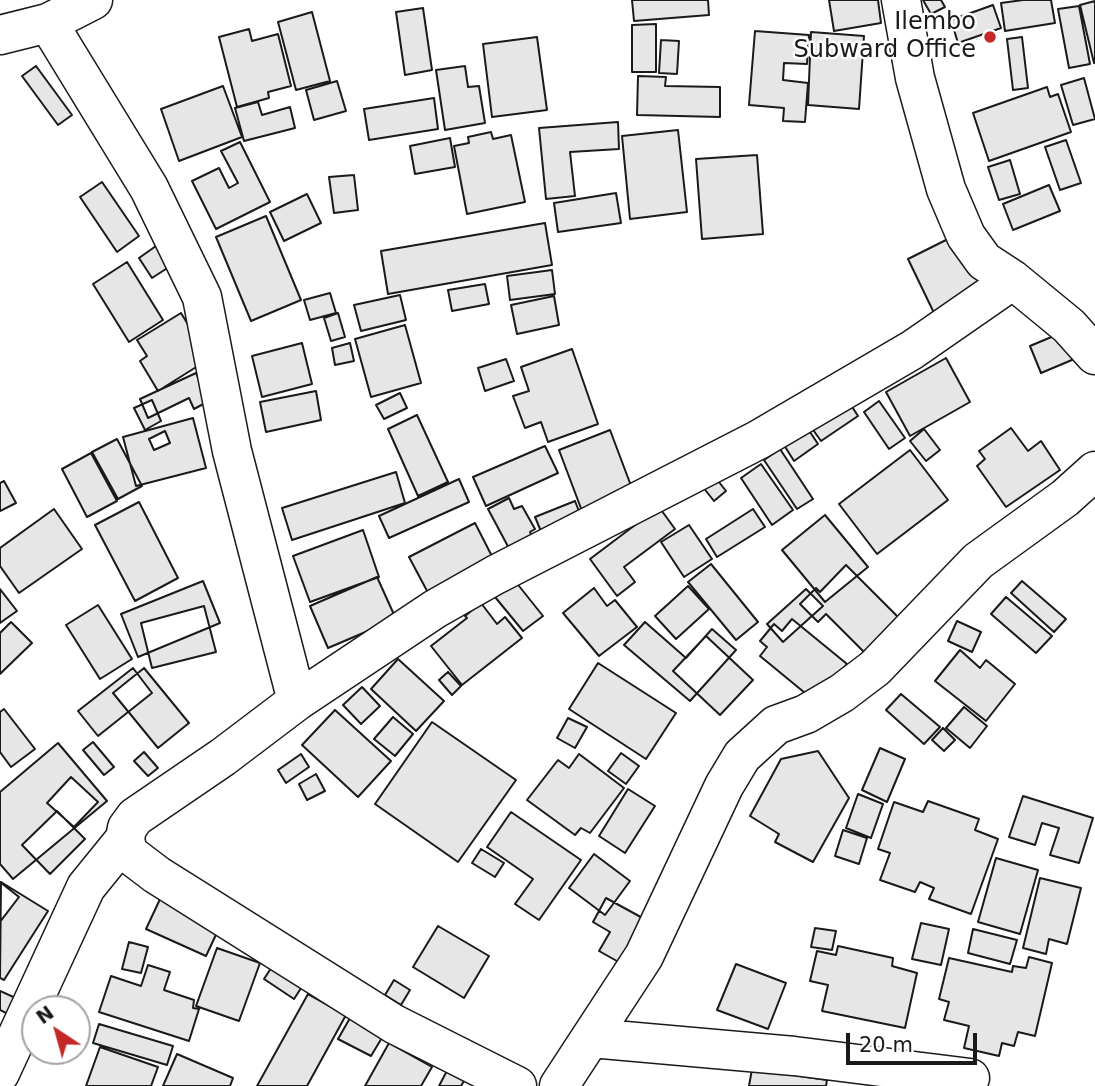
<!DOCTYPE html>
<style>
body{margin:0}
#map{position:relative;width:1095px;height:1086px;overflow:hidden;background:#fff;font-family:"DejaVu Sans",sans-serif}
canvas{display:block}
.north{position:absolute;left:21px;top:995px;width:70px;height:70px;box-sizing:border-box;background:#fff;border:2px solid #a3a3a3;border-radius:50%;rotate:324deg;font-size:19px;font-weight:700;line-height:28px;text-align:center;color:#1a1a1a}
.north::after{content:'';display:block;margin:auto;width:24px;height:32px;background:#c62828;clip-path:polygon(50% 0,100% 100%,50% 72%,0 100%)}
.scale{position:absolute;left:846px;top:1033px;width:131px;height:32px;box-sizing:border-box;border:4px solid #1a1a1a;border-top:0;padding-left:9px;font-size:21px;line-height:24px;white-space:nowrap;color:#1a1a1a;-webkit-text-stroke:5px #fff;paint-order:stroke}
</style>
<div id="map">
<canvas width="1095" height="1086"></canvas>
<div class="north">N</div>
<div class="scale">20 m</div>
</div>
<script>
const c = document.querySelector('canvas').getContext('2d');
c.lineJoin = 'round';
function fillPath(path, color) {
  c.fillStyle = color;
  c.fill(path, 'evenodd');
}
function toPath(rows) {
  const path = new Path2D();
  for (const r of rows) {
    path.moveTo(r[0], r[1]);
    for (let i = 2; i < r.length; i += 2) path.lineTo(r[i], r[i + 1]);
  }
  return path;
}
function stroke(path, color, width, dash) {
  c.strokeStyle = color;
  c.lineWidth = width;
  c.lineCap = dash ? 'butt' : 'round';
  c.setLineDash(dash || []);
  c.stroke(path);
}
function label(font, color, halo, rows, align = 'center') {
  c.font = font + ' "DejaVu Sans",sans-serif';
  c.lineWidth = 5;
  c.setLineDash([]);
  c.textBaseline = 'middle';
  c.strokeStyle = halo;
  c.fillStyle = color;
  for (const [text, x, y, turn = 0] of rows) {
    c.save();
    c.translate(x, y);
    c.rotate((+turn || 0) * Math.PI / 180);
    c.textAlign = isNaN(turn) ? turn : align;
    if (halo) c.strokeText(text, 0, 0);
    c.fillText(text, 0, 0);
    c.restore();
  }
}
const building = toPath([
 [632,0,708,0,709,15,634,21,632,0],
 [829,0,878,0,881,23,834,31,829,0],
 [923,0,941,0,945,7,931,14,923,0],
 [1023,0,1051,0,1055,23,1005,31,1001,3,1023,0],
 [1095,1,1095,63,1094,63,1080,5,1095,1],
 [993,5,1001,28,958,43,951,20,993,5],
 [1079,6,1090,64,1069,68,1058,9,1079,6],
 [423,8,432,70,405,75,396,12,423,8],
 [312,12,330,81,296,90,278,22,312,12],
 [656,24,656,72,632,72,632,25,656,24],
 [249,29,252,41,278,34,291,86,268,92,269,98,237,107,219,37,249,29],
 [755,31,809,35,807,64,784,63,783,80,808,83,805,122,783,121,784,108,749,105,755,31],
 [811,32,864,36,859,109,808,105,811,32],
 [537,37,547,110,492,117,483,44,537,37],
 [1022,37,1028,88,1013,90,1007,39,1022,37],
 [661,40,679,41,677,74,659,73,661,40],
 [36,66,72,115,58,125,22,76,36,66],
 [465,66,468,87,479,86,485,123,445,130,436,70,465,66],
 [638,76,666,77,665,86,720,87,720,117,637,115,638,76],
 [1084,78,1095,119,1073,125,1061,85,1084,78],
 [337,81,346,111,314,120,306,90,337,81],
 [223,86,242,137,179,161,161,109,223,86],
 [1047,87,1050,97,1058,94,1071,132,989,161,973,113,1047,87],
 [434,98,438,129,369,140,364,109,434,98],
 [258,102,262,115,290,107,295,128,244,141,235,108,258,102],
 [618,122,619,149,570,152,575,196,546,199,539,128,618,122],
 [678,130,687,212,630,219,622,136,678,130],
 [491,132,493,139,511,135,525,202,467,214,454,146,469,143,468,137,491,132],
 [450,138,455,167,415,174,410,146,450,138],
 [1066,140,1081,183,1060,190,1045,147,1066,140],
 [240,142,270,202,216,229,192,181,219,168,229,188,238,183,221,151,240,142],
 [757,155,763,234,702,239,696,159,757,155],
 [1010,160,1020,194,999,200,988,167,1010,160],
 [354,175,358,210,334,213,329,177,354,175],
 [102,182,139,236,117,252,80,197,102,182],
 [1049,185,1060,211,1013,230,1003,204,1049,185],
 [616,193,621,223,558,232,554,203,616,193],
 [307,194,321,223,284,241,270,212,307,194],
 [266,216,301,300,251,321,216,237,266,216],
 [545,223,552,265,388,294,381,251,545,223],
 [962,232,989,289,935,315,908,259,962,232],
 [156,246,169,267,152,278,139,258,156,246],
 [127,262,163,320,129,342,93,284,127,262],
 [552,270,555,294,510,300,507,276,552,270],
 [485,284,489,304,452,311,448,290,485,284],
 [330,293,336,313,310,320,304,300,330,293],
 [400,295,406,320,361,331,354,305,400,295],
 [554,296,559,325,517,334,511,305,554,296],
 [181,313,209,359,158,391,140,361,147,356,137,340,181,313],
 [338,313,345,337,331,341,324,318,338,313],
 [405,325,421,383,371,397,355,339,405,325],
 [1068,330,1079,357,1041,373,1030,346,1068,330],
 [302,343,312,384,262,397,252,356,302,343],
 [350,343,354,361,335,365,332,348,350,343],
 [572,349,598,424,548,442,541,422,525,428,513,396,529,391,521,367,572,349],
 [946,358,970,402,910,436,886,392,946,358],
 [506,359,514,381,485,391,478,368,506,359],
 [196,373,209,401,194,409,189,398,148,418,140,399,196,373],
 [316,391,321,420,266,432,260,402,316,391],
 [400,393,407,408,384,419,376,405,400,393],
 [152,400,161,421,145,430,134,408,152,400],
 [879,401,905,438,889,449,864,412,879,401],
 [849,402,858,416,821,441,811,427,849,402],
 [417,415,448,482,418,496,388,429,417,415],
 [193,418,206,468,136,486,123,437,193,418],
 [1011,428,1028,451,1041,441,1060,470,1006,507,977,466,985,459,979,451,1011,428],
 [808,429,818,444,794,461,784,445,808,429],
 [924,429,940,450,926,461,910,441,924,429],
 [610,430,636,499,585,519,559,450,610,430],
 [165,431,170,443,154,450,149,439,165,431],
 [117,439,142,486,118,499,92,452,117,439],
 [545,446,558,473,486,506,473,477,545,446],
 [780,449,813,499,797,509,764,460,780,449],
 [910,450,948,500,877,554,839,504,910,450],
 [91,453,117,501,87,517,62,469,91,453],
 [761,464,793,510,772,525,741,478,761,464],
 [396,472,405,503,292,540,282,508,396,472],
 [715,477,726,491,714,501,702,486,715,477],
 [459,479,469,502,389,538,379,516,459,479],
 [4,481,16,503,0,511,0,483,4,481],
 [509,498,514,509,522,506,535,529,530,532,534,542,512,554,488,509,509,498],
 [575,501,585,527,546,543,535,517,575,501],
 [139,502,178,578,135,601,95,525,139,502],
 [659,507,675,529,624,567,635,582,617,596,590,559,659,507],
 [54,509,82,549,19,593,0,566,0,548,54,509],
 [753,509,765,527,717,557,706,539,753,509],
 [825,515,868,567,825,602,782,550,825,515],
 [475,523,499,570,434,604,409,557,475,523],
 [689,525,712,559,684,577,661,542,689,525],
 [363,530,379,577,310,602,293,556,363,530],
 [711,564,758,622,736,640,688,582,711,564],
 [846,565,902,621,868,656,826,614,818,622,800,604,816,588,820,592,846,565],
 [377,577,396,619,328,648,310,606,377,577],
 [203,581,220,623,138,657,121,614,203,581],
 [515,581,543,616,523,631,495,597,515,581],
 [1022,581,1066,619,1054,632,1011,593,1022,581],
 [688,586,709,609,676,639,655,616,688,586],
 [594,588,607,606,615,600,637,627,599,656,563,613,594,588],
 [0,589,17,611,0,623,0,589],
 [806,589,823,606,783,642,767,624,806,589],
 [1006,597,1052,636,1036,653,991,614,1006,597],
 [481,603,497,624,505,617,522,638,462,685,431,646,467,618,465,616,481,603],
 [98,605,132,659,100,679,66,625,98,605],
 [204,606,216,652,152,668,141,623,204,606],
 [792,619,847,664,816,702,760,656,767,647,760,641,774,624,782,631,792,619],
 [957,621,981,632,972,652,948,641,957,621],
 [11,622,32,643,0,674,0,633,11,622],
 [645,622,686,658,712,629,736,650,690,701,624,645,645,622],
 [706,636,753,680,720,715,673,671,706,636],
 [960,650,980,668,986,660,1015,684,986,721,935,681,960,650],
 [398,659,444,701,416,731,371,689,398,659],
 [598,663,676,713,646,759,569,709,598,663],
 [133,668,152,693,98,736,78,711,133,668],
 [144,668,189,723,158,748,113,693,144,668],
 [448,672,461,686,452,695,439,680,448,672],
 [362,687,380,706,361,724,343,705,362,687],
 [901,694,940,727,924,744,886,710,901,694],
 [964,707,987,726,970,748,946,728,964,707],
 [4,709,35,749,11,767,0,752,0,712,4,709],
 [335,710,391,761,358,797,302,745,335,710],
 [393,717,413,734,395,756,374,739,393,717],
 [568,718,587,727,575,748,557,738,568,718],
 [432,722,516,780,458,862,375,804,432,722],
 [943,728,955,740,944,751,932,740,943,728],
 [93,742,114,767,104,775,83,750,93,742],
 [58,743,107,801,13,879,0,864,0,792,58,743],
 [880,748,905,759,887,802,862,790,880,748],
 [818,751,849,798,813,862,775,842,779,834,750,816,781,759,818,751],
 [144,752,158,768,148,776,134,761,144,752],
 [621,753,639,766,626,784,608,771,621,753],
 [301,754,309,767,286,783,278,770,301,754],
 [579,754,624,788,590,833,581,828,575,835,527,800,558,760,569,768,579,754],
 [316,774,325,791,307,800,299,784,316,774],
 [71,777,98,802,74,827,47,803,71,777],
 [628,789,655,806,625,853,599,836,628,789],
 [858,794,883,804,871,838,846,828,858,794],
 [1023,796,1093,818,1079,863,1050,855,1059,828,1042,823,1035,845,1009,837,1023,796],
 [928,801,979,819,975,830,998,839,971,914,929,899,934,888,920,882,915,892,880,880,890,853,878,849,894,802,923,812,928,801],
 [57,811,85,839,50,874,22,845,57,811],
 [511,812,581,860,539,920,515,904,533,879,487,847,511,812],
 [843,830,867,838,859,864,835,856,843,830],
 [481,849,504,863,495,877,472,863,481,849],
 [594,854,630,881,605,915,569,888,594,854],
 [996,858,1038,870,1020,934,978,922,996,858],
 [1040,878,1081,888,1067,944,1049,939,1046,954,1023,948,1040,878],
 [0,882,19,897,0,922,0,882],
 [1,882,48,911,4,980,0,978,1,882],
 [161,897,221,924,206,956,146,929,161,897],
 [606,898,648,921,624,965,599,951,610,932,593,922,606,898],
 [921,923,949,929,941,965,912,959,921,923],
 [438,926,489,956,464,998,413,967,438,926],
 [815,928,836,931,832,950,811,947,815,928],
 [973,929,1017,940,1010,964,968,953,973,929],
 [129,942,148,947,141,973,122,969,129,942],
 [838,946,893,958,892,966,917,973,905,1028,822,1011,828,985,810,981,817,951,836,955,838,946],
 [217,948,260,963,239,1021,196,1006,217,948],
 [1029,957,1052,963,1035,1036,1018,1032,1014,1046,1002,1043,999,1056,964,1048,969,1026,944,1020,949,1002,939,999,949,958,1012,972,1013,966,1026,968,1029,957],
 [275,962,305,982,294,999,264,979,275,962],
 [736,964,786,983,768,1029,717,1010,736,964],
 [148,965,170,972,164,990,194,1000,193,1008,199,1009,189,1041,99,1012,111,976,141,986,148,965],
 [394,980,410,990,401,1005,385,995,394,980],
 [0,991,20,1000,12,1016,0,1010,0,991],
 [308,994,346,1015,307,1086,257,1086,308,994],
 [350,1018,383,1036,371,1056,338,1039,350,1018],
 [99,1024,173,1046,167,1065,93,1043,99,1024],
 [389,1043,432,1067,421,1086,365,1086,389,1043],
 [100,1047,158,1067,151,1086,86,1086,100,1047],
 [177,1054,233,1078,230,1086,163,1086,177,1054],
 [450,1065,468,1074,461,1086,439,1086,450,1065],
 [752,1069,827,1080,826,1086,749,1086,752,1069]
]);
const minor = toPath([
 [901,0,915,78,946,189,966,236,984,261,1013,280,1069,326,1095,355],
 [48,23,149,188,202,297,232,451,297,701],
 [0,35,48,23,93,0],
 [591,1038,794,1056,970,1078],
 [0,1073,86,887,125,839],
 [517,1086,394,1024,157,875,128,853,125,839,127,828,135,817,223,757,297,701,435,609,495,575,758,440,912,350,1013,280],
 [559,1086,644,956,724,786,742,756,776,725,806,714,842,693,875,668,978,561,1065,498,1095,471]
]);
const markers = [
 [990,37,7,"#c62828"]
];
const poiNames = [
 ["Ilembo",976,23],
 ["Subward Office",976,51]
];
fillPath(building, '#e6e6e6');
stroke(building, '#1a1a1a', 2);
stroke(minor, '#1a1a1a', 41);
stroke(minor, '#fff', 38);
for (const [x, y, r, color] of markers) {
  const dot = new Path2D();
  dot.arc(x, y, r, 0, 2 * Math.PI);
  c.fillStyle = color;
  c.fill(dot);
  stroke(dot, '#fff', 2.5);
}
label('24px', '#1a1a1a', '#fff', poiNames, 'right');
</script>
